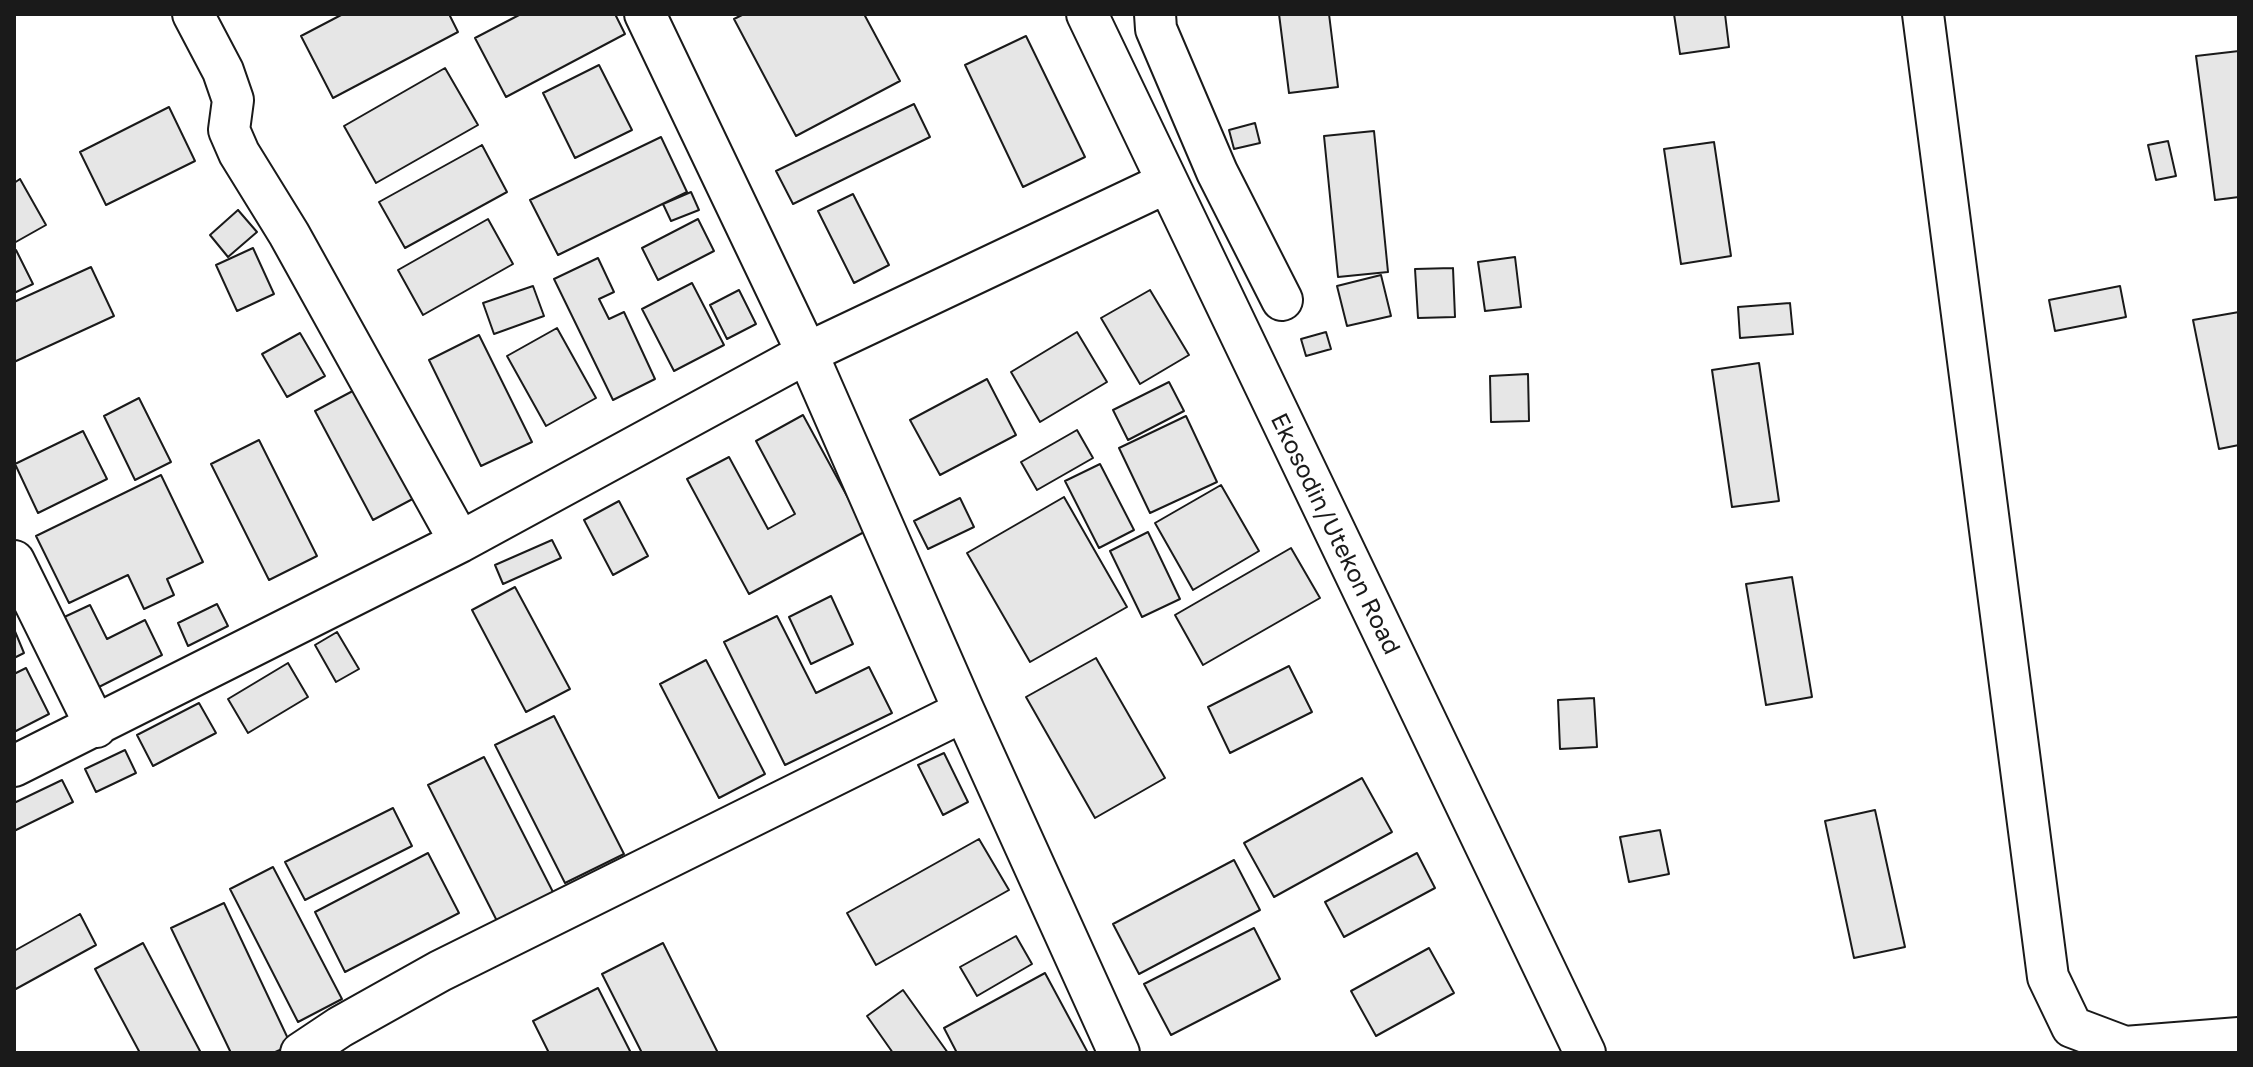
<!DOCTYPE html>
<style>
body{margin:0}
#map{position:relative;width:2253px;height:1067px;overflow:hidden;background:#fff;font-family:"Golos Text",sans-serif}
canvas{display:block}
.frame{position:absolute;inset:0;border:16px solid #1a1a1a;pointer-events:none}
</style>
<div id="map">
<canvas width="2253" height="1067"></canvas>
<div class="frame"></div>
</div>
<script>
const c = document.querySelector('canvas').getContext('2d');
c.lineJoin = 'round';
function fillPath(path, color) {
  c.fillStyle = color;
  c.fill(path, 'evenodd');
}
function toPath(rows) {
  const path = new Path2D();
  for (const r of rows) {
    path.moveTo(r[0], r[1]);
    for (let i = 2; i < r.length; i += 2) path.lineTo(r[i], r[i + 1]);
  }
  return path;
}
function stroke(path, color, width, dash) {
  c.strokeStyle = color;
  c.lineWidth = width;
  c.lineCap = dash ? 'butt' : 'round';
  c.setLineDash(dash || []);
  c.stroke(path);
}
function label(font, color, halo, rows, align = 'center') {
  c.font = font + ' "Golos Text",sans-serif';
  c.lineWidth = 6;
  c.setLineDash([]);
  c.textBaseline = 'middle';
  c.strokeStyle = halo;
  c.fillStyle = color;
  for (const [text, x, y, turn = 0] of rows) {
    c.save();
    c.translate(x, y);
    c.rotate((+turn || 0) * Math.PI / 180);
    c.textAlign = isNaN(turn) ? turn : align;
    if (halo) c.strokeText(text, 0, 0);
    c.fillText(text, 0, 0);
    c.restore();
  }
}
const building = toPath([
 [343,14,449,14,458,32,333,98,301,36,343,14],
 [521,14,615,14,625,34,506,97,475,38,521,14],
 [744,14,864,14,900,81,796,136,734,19,744,14],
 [1279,14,1329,14,1338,87,1289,93,1279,14],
 [1674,14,1725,14,1729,47,1680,54,1674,14],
 [1026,36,1085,157,1023,187,965,65,1026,36],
 [2239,51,2239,197,2215,200,2196,56,2239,51],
 [599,65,632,130,575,158,543,93,599,65],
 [445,68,478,125,376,183,344,126,445,68],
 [914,104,930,137,793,204,776,171,914,104],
 [169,107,195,161,106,205,80,152,169,107],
 [1255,123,1260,143,1234,149,1229,130,1255,123],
 [1374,131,1388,272,1338,277,1324,136,1374,131],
 [661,137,687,192,558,255,530,200,661,137],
 [2168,141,2176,176,2156,180,2148,145,2168,141],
 [1714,142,1731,256,1681,264,1664,149,1714,142],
 [482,145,507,192,405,248,379,202,482,145],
 [20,179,46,225,14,243,14,183,20,179],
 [691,192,699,210,671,221,663,204,691,192],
 [853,194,889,265,854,283,818,211,853,194],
 [238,210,257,232,228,257,210,235,238,210],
 [488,219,513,264,423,315,398,270,488,219],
 [698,219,714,251,658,280,642,248,698,219],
 [253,248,274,294,237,311,216,265,253,248],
 [16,250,33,284,14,293,14,251,16,250],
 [1515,257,1521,307,1485,311,1478,262,1515,257],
 [598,258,614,292,599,299,609,319,624,312,655,379,613,400,554,279,598,258],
 [91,267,114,316,14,362,14,302,91,267],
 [1453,268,1455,317,1418,318,1415,269,1453,268],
 [1381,275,1391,316,1347,326,1337,286,1381,275],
 [692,283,724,345,674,371,642,309,692,283],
 [533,286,544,316,494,334,483,303,533,286],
 [2120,286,2126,317,2055,331,2049,300,2120,286],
 [739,290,756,324,727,339,710,305,739,290],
 [1150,290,1189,355,1140,384,1101,318,1150,290],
 [1790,303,1793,334,1740,338,1738,307,1790,303],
 [2239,312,2239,445,2219,449,2193,320,2239,312],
 [557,328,596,398,546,426,507,356,557,328],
 [1077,332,1107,382,1040,422,1011,372,1077,332],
 [1326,332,1331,349,1306,356,1301,339,1326,332],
 [300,333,325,376,287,397,262,354,300,333],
 [479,335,532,442,481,466,429,360,479,335],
 [1759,363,1779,501,1732,507,1712,370,1759,363],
 [1528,374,1529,421,1491,422,1490,376,1528,374],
 [987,379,1016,435,940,475,910,420,987,379],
 [1169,382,1184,411,1128,440,1113,410,1169,382],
 [364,385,422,494,373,520,315,411,364,385],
 [139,398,171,462,135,480,104,416,139,398],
 [803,415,866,531,749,594,687,479,729,457,768,529,795,514,756,441,803,415],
 [1186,416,1217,482,1150,513,1119,448,1186,416],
 [1077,430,1093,458,1037,490,1021,462,1077,430],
 [83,431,107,479,38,513,15,464,83,431],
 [259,440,317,556,269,580,211,464,259,440],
 [1100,464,1134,530,1099,548,1065,481,1100,464],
 [161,475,203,562,167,579,174,595,144,609,128,575,69,603,36,536,161,475],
 [1221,485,1259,551,1193,590,1155,523,1221,485],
 [1064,497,1127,607,1030,662,967,553,1064,497],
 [960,498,974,527,928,549,914,521,960,498],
 [619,501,648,556,613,575,584,520,619,501],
 [1148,532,1180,599,1142,617,1110,551,1148,532],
 [552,540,561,558,503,584,495,565,552,540],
 [1291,548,1320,598,1203,665,1175,615,1291,548],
 [1792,577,1812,697,1766,705,1746,584,1792,577],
 [515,587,570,689,526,712,472,610,515,587],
 [831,596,853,644,811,664,789,617,831,596],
 [217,604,228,626,188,646,178,623,217,604],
 [90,605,107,639,145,620,162,655,95,689,60,619,90,605],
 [777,616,816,693,869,667,892,713,785,765,724,642,777,616],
 [14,629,24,653,14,658,14,629],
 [337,632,359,669,336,682,315,645,337,632],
 [1096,658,1165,778,1095,818,1026,697,1096,658],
 [706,660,765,774,719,798,660,684,706,660],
 [288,663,308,697,248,733,228,699,288,663],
 [1289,666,1312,712,1230,753,1208,707,1289,666],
 [26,668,49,714,14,732,14,674,26,668],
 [1594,698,1597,747,1560,749,1558,700,1594,698],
 [199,703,216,733,153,766,137,735,199,703],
 [554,716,624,854,565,883,495,745,554,716],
 [125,750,136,773,96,792,85,769,125,750],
 [944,753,968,802,943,815,918,765,944,753],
 [484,757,554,894,498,923,428,785,484,757],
 [1362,778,1392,832,1274,897,1244,843,1362,778],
 [62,780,73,802,14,831,14,803,62,780],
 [393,808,412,846,305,900,285,862,393,808],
 [1875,810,1905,947,1854,958,1825,821,1875,810],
 [1660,830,1669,874,1629,882,1620,837,1660,830],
 [979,839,1009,890,876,965,847,913,979,839],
 [428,853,459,913,345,972,315,912,428,853],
 [1417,853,1435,888,1344,937,1325,902,1417,853],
 [1234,860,1260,910,1139,974,1113,924,1234,860],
 [273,867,342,999,298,1022,230,889,273,867],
 [224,903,291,1045,273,1053,231,1053,171,928,224,903],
 [80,914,96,945,14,990,14,951,80,914],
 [1254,928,1280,979,1171,1035,1144,984,1254,928],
 [1016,936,1032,964,977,996,960,967,1016,936],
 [143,943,201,1053,140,1053,95,969,143,943],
 [663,943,718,1053,642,1053,602,974,663,943],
 [1429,948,1454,993,1376,1036,1351,991,1429,948],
 [1045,973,1088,1053,957,1053,944,1028,1045,973],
 [598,988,631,1053,549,1053,533,1021,598,988],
 [903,990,948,1053,893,1053,867,1016,903,990]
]);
const minor = toPath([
 [193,14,223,71,233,100,229,130,239,153,289,234,460,542],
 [645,14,807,353,964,711,1119,1053],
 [1087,14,1585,1053],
 [1155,14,1156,29,1217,172,1282,300],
 [1923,14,2048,977,2072,1027,2125,1047,2239,1038],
 [14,561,96,727],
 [14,766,460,542,807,353,1166,183],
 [301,1053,340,1027,440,971,964,711]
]);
const streetNames = [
 ["Ekosodin/Utekon Road",1335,534,64]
];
fillPath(building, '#e6e6e6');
stroke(building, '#1a1a1a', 2);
stroke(minor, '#1a1a1a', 44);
stroke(minor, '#fff', 40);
label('24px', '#1a1a1a', '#fff', streetNames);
</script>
